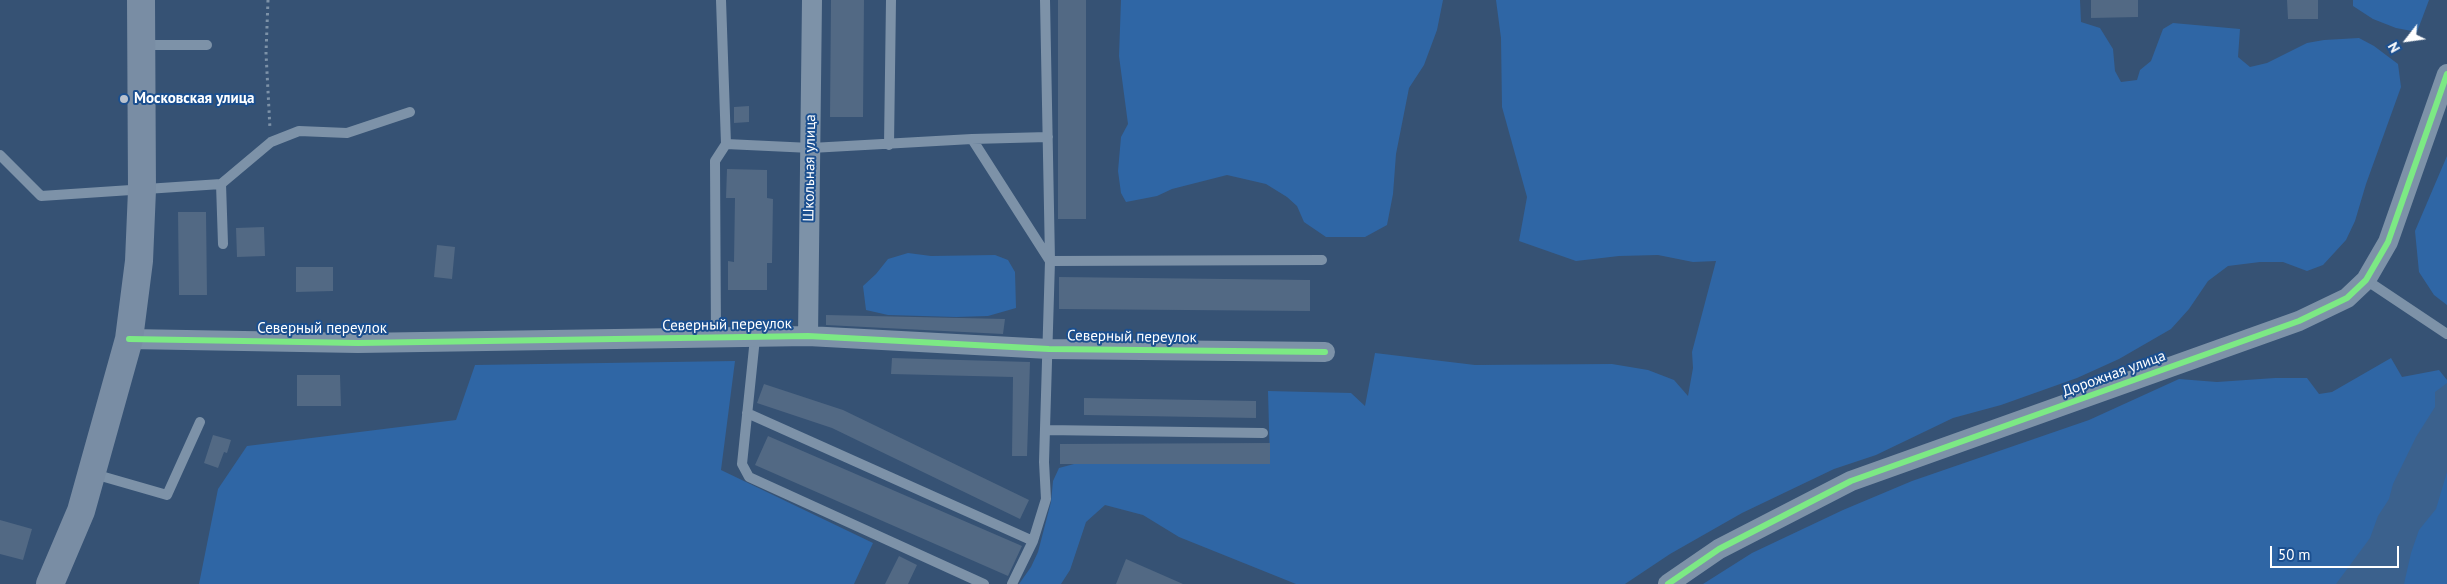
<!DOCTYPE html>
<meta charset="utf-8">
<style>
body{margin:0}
#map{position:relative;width:2447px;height:584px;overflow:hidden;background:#365274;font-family:"PT Sans",sans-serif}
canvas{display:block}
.north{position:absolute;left:2382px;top:15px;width:50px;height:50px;-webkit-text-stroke:4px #1b4f8f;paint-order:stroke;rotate:240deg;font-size:14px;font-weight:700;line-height:20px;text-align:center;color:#fff}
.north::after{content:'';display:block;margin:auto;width:18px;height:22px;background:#fff;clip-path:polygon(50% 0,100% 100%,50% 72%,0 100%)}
.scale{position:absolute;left:2270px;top:546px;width:129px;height:22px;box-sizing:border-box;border:2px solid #fff;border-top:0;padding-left:6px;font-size:15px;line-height:18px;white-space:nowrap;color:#fff;-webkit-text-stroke:4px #1b4f8f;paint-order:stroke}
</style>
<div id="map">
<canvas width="2447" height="584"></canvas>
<div class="north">N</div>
<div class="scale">50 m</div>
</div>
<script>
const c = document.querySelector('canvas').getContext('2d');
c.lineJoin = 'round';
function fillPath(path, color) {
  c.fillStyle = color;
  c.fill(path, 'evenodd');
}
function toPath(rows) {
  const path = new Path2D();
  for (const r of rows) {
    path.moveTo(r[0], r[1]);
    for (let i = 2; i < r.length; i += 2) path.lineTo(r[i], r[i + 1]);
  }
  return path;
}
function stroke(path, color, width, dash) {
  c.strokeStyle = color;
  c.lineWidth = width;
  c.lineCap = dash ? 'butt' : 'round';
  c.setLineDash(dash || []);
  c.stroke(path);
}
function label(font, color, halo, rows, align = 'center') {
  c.font = font + ' "PT Sans",sans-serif';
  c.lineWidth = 4;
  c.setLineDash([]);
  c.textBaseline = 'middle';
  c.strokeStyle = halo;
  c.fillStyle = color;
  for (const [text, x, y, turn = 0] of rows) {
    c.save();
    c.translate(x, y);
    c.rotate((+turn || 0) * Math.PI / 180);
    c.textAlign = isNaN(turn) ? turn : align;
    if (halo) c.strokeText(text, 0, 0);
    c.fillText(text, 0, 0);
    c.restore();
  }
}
const green = toPath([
 [1121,0,1443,0,1437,30,1424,65,1409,88,1396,154,1393,194,1387,225,1365,237,1326,237,1304,222,1297,206,1287,197,1266,184,1227,175,1172,189,1157,196,1126,202,1121,193,1118,171,1121,137,1128,124,1119,56],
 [1496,0,2080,0,2081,22,2100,28,2113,49,2115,71,2121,82,2137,80,2140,70,2151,61,2163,29,2173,23,2240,29,2238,57,2250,67,2267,63,2307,43,2324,40,2359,38,2374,46,2398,64,2401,87,2366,184,2355,221,2346,240,2323,265,2307,271,2283,262,2260,262,2228,266,2208,281,2189,309,2171,329,2119,359,2077,378,2001,405,1953,418,1876,455,1834,469,1742,513,1670,554,1625,584,1296,584,1179,537,1143,515,1105,505,1086,522,1070,570,1061,584,1019,584,1031,567,1038,552,1051,502,1053,481,1059,468,1074,464,1270,464,1268,391,1351,393,1365,406,1375,353,1475,365,1612,364,1648,370,1674,380,1688,396,1693,368,1692,352,1716,261,1693,262,1658,255,1619,256,1576,261,1519,241,1527,197,1502,107,1501,38],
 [2353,0,2429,0,2417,32,2396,28,2373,19,2353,6],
 [2447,156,2447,305,2434,295,2419,272,2415,231],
 [908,253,931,256,995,255,1008,260,1015,272,1016,308,988,316,956,317,888,315,866,310,863,286,876,274,888,259],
 [2391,358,2402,377,2439,370,2447,380,2447,584,1703,584,1752,553,1843,510,1912,481,2089,420,2179,379,2217,382,2275,378,2307,378,2319,394,2332,392],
 [735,361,721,470,873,543,854,584,199,584,218,489,247,446,456,420,475,365]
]);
const water = toPath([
 [2447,383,2447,472,2436,509,2419,530,2411,553,2404,584,2336,584,2370,538,2378,516,2389,499,2393,484,2416,437,2435,407,2435,392]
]);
const building = toPath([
 [831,0,864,0,863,117,830,117],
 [1058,0,1086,0,1086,219,1058,219],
 [2091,0,2138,0,2138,17,2091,18],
 [2287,0,2318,0,2318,19,2288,19],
 [749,106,749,122,734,123,734,107],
 [727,169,767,170,767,198,773,199,772,263,767,263,767,290,728,290,728,261,734,262,735,198,726,198],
 [178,212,206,212,207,295,179,295],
 [264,227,265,256,237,257,236,228],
 [437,245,455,247,452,279,434,277],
 [296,267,333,267,333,291,296,292],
 [1059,277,1310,280,1310,311,1059,309],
 [826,315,1005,319,1003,334,826,325],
 [892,358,1030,362,1027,456,1012,456,1013,377,891,374],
 [297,375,340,375,341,406,297,406],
 [764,384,843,410,1029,500,1020,519,832,428,757,403],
 [1084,398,1256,401,1256,418,1084,415],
 [213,435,231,440,227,453,224,452,218,468,204,463],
 [768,436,1022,546,1008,576,755,465],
 [1270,443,1270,464,1060,464,1060,444],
 [0,520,32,529,23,560,0,554],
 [899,556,917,565,908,584,885,584],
 [1126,559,1183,584,1116,584]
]);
const path = toPath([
 [268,0,266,53,270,129]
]);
const lane = toPath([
 [1045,0,1050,260],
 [143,45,207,45],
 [972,139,1048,137],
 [726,144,811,148,972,139,1050,261],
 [889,145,891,0],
 [0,155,41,196,221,184,271,142,299,131,347,133,410,112],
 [221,184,223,244],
 [2366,280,2447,334],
 [755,338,742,464,749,477,984,584],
 [716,339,715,161,726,144,721,0],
 [747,413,1033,541],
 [1045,430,1263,433],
 [94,474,167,495,200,422],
 [1012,584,1033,541,1046,499,1044,462,1050,261,1322,260]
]);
const street = toPath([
 [808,336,812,0],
 [129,339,358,343,808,336,1049,349,1325,352],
 [1668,584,1719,549,1851,481,2299,321,2347,298,2366,280,2388,242,2447,74]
]);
const secondary = toPath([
 [50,584,81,511,129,339,139,261,142,190,141,0]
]);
const cycleway = toPath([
 [129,339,358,343,808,336,1049,349,1325,352],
 [1668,584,1719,549,1851,481,2299,321,2347,298,2366,280,2388,242,2447,74]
]);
const markers = [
 [124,99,5,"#b9c2ce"]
];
const poiNames = [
 ["Московская улица",134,99]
];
const streetNames = [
 ["Школьная улица",810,168,-89],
 ["Северный переулок",727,325,-1],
 ["Северный переулок",322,329],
 ["Северный переулок",1132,337,1],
 ["Дорожная улица",2114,374,-20]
];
fillPath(green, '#2f66a5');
fillPath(water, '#3b618d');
fillPath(building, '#526984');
stroke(path, '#7d92a8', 3, [2.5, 4]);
stroke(lane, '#7d92a8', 10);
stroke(street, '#7d92a8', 20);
stroke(secondary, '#798da4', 28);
stroke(cycleway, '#7ce984', 6);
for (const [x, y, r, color] of markers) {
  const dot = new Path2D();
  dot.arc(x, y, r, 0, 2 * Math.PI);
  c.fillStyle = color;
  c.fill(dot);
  stroke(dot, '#1b4f8f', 2);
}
label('bold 15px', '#fff', '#1b4f8f', poiNames, 'left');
label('15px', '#fff', '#1b4f8f', streetNames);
</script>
